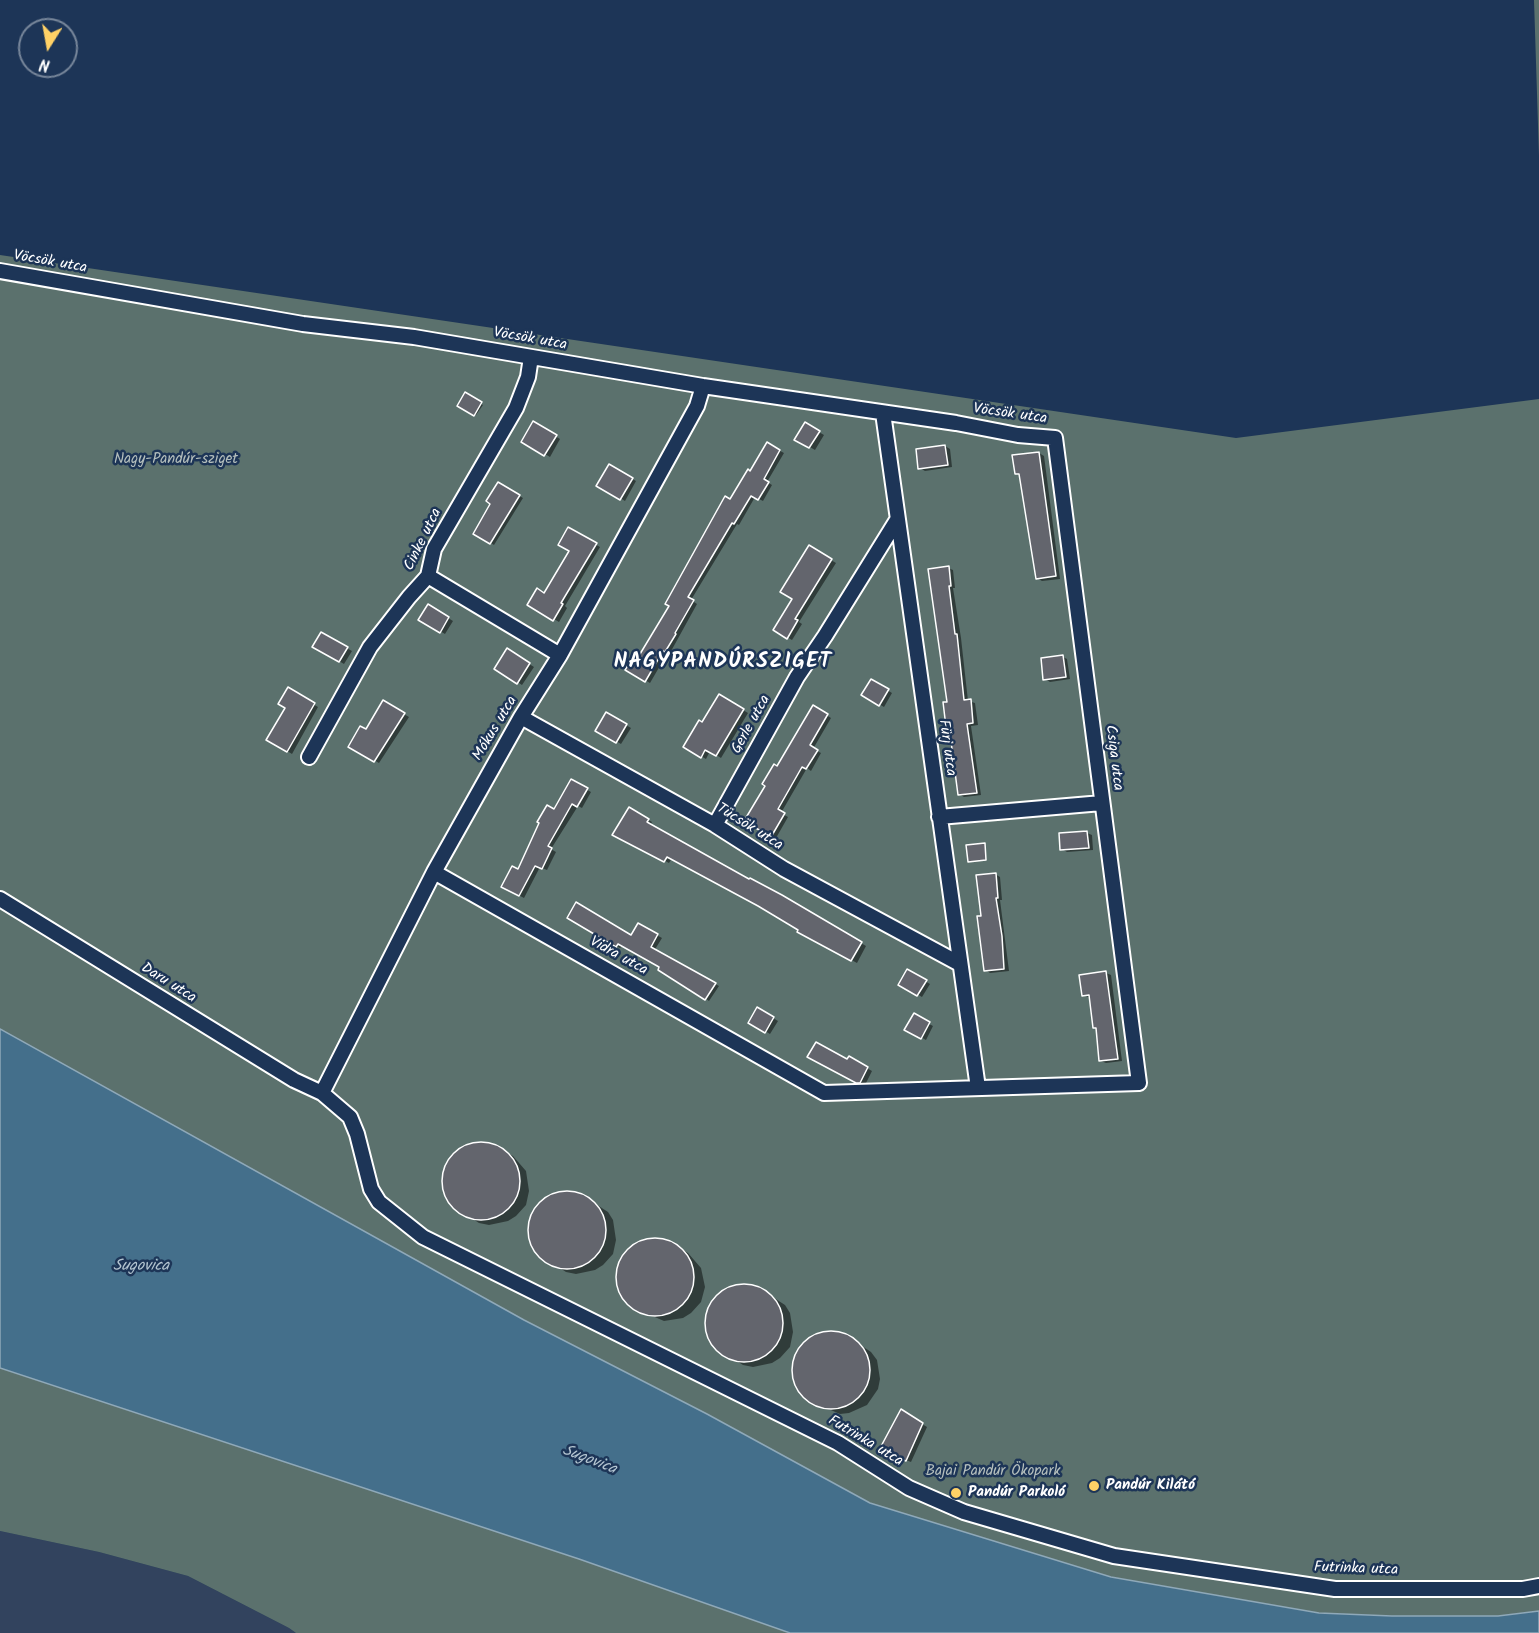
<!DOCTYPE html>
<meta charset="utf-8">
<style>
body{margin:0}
#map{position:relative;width:1539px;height:1633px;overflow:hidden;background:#1d3557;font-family:Kalam,sans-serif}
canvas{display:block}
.north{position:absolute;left:18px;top:18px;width:60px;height:60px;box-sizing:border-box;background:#1d3557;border:2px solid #77869a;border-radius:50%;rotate:191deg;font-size:16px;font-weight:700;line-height:24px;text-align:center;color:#fff}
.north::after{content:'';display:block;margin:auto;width:21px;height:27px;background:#ffd166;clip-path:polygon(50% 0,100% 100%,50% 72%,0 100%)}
</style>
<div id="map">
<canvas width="1539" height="1633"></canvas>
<div class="north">N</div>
</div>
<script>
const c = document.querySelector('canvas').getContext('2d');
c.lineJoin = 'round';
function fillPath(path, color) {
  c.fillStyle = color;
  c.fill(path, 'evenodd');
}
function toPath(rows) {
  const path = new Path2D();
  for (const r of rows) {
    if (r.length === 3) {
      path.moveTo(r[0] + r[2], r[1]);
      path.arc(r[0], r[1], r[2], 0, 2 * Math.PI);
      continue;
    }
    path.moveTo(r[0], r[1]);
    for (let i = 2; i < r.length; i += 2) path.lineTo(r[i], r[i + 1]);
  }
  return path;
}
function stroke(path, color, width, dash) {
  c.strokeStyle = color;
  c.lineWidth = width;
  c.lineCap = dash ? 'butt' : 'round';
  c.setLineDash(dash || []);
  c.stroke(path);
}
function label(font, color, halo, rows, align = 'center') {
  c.font = font + ' Kalam,sans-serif';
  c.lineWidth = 5;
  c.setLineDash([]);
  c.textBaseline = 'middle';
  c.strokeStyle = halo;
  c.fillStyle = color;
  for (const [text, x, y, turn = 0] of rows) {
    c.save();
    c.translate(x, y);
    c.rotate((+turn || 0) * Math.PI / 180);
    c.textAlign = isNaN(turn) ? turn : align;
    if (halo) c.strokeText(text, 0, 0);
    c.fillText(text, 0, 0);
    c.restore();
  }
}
const built = toPath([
 [0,1531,99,1552,188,1576,289,1628,296,1633,0,1633]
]);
const green = toPath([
 [1534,0,1539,0,1539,156],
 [0,255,1236,438,1539,399,1539,1611,1498,1616,1392,1616,1319,1613,1111,1577,870,1503,707,1414,524,1320,0,1029],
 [0,1368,579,1559,790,1633,296,1633,289,1628,188,1576,99,1552,0,1531]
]);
const water = toPath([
 [0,1029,524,1320,707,1414,870,1503,1111,1577,1319,1613,1392,1616,1498,1616,1539,1611,1539,1633,790,1633,579,1559,0,1368,0,1029]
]);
const shadow = toPath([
 [465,394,483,405,476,415,459,405],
 [534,423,560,439,550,457,523,441],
 [805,424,824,435,815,450,796,439],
 [767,444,784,453,767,482,772,485,763,501,755,497,739,525,737,524,691,600,697,604,670,653,668,652,650,683,627,670,640,656,731,501,751,473],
 [945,446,950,449,952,467,925,471,920,468],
 [1039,453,1044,456,1060,579,1042,581,1037,578,1021,476,1016,474],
 [610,466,636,481,625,501,598,485],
 [498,484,523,498,494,545,475,533,492,503],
 [569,529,600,547,565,606,567,608,559,622,529,604,545,595,571,551],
 [809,547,836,563,799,622,802,624,792,640,775,630,794,598],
 [948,568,953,570,955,588,953,588,961,638,968,701,975,703,978,725,971,726,981,795,964,797,959,794,950,728,947,726],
 [429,606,453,621,445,634,421,620],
 [321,634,352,651,344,664,314,646],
 [507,650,534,667,522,685,496,668],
 [1063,657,1067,659,1070,679,1050,682,1045,679],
 [872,681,892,693,884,707,863,695],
 [288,689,318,707,292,754,268,739,287,707],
 [720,696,748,713,721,758,710,751,706,759,685,747,703,724],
 [383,702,409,717,379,763,350,746,366,731],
 [814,707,831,718,813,749,821,753,811,771,807,768,781,813,788,817,776,838,746,821],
 [607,714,631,728,621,744,597,730],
 [572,781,591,792,582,808,578,806,551,849,556,852,547,870,540,867,524,898,503,887,518,871,560,814],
 [629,809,652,822,650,826,750,881,781,896,866,946,857,963,803,934,800,930,762,907,672,858,669,863,615,834],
 [1087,833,1092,835,1093,850,1067,852,1062,849],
 [995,874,1000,877,1002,900,1000,900,1009,971,990,973,986,970,983,917],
 [569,918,632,937,639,925,662,938,654,951,719,986,709,1001,661,967,623,945,620,948],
 [908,971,930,984,922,997,900,984],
 [1106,973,1111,975,1122,1061,1106,1063,1101,1061,1097,1029,1094,1027,1091,998,1083,995],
 [758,1009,778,1021,770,1034,750,1022],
 [914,1016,933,1026,926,1040,906,1029],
 [810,1056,848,1061,849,1058,872,1071,865,1085,862,1085],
 [474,1144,493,1145,502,1150,513,1156,526,1171,529,1191,526,1205,516,1216,508,1221,489,1225,479,1223,452,1205,446,1197,443,1188,445,1168,449,1159,464,1147],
 [571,1192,580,1194,591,1201,608,1212,613,1220,616,1240,613,1254,603,1265,595,1270,576,1274,566,1272,539,1254,533,1246,530,1227,533,1212,551,1196],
 [659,1240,668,1242,688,1253,701,1268,705,1287,701,1302,691,1313,683,1318,664,1321,634,1308,621,1293,618,1274,621,1260,631,1248,639,1243],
 [748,1285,757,1287,768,1294,785,1305,790,1313,793,1332,790,1347,780,1358,772,1363,753,1367,743,1365,716,1347,710,1339,707,1320,710,1305,728,1289],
 [825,1332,844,1334,871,1352,877,1360,880,1379,878,1389,867,1405,849,1413,840,1414,810,1401,803,1394,794,1376,797,1352,807,1341],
 [901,1411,927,1427,911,1462,885,1452]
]);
const building = toPath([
 [465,392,482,402,474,416,457,406,465,392],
 [533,421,557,435,544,456,521,442,533,421],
 [805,422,820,431,809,448,794,440,805,422],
 [767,442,780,450,764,479,769,482,758,500,751,496,734,524,732,523,688,597,694,600,675,633,676,634,665,652,663,651,645,682,625,670,636,652,640,654,669,606,665,604,725,496,730,499,748,469,750,471,767,442],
 [945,445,948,465,918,469,916,449,945,445],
 [1039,452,1056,576,1036,579,1019,474,1015,474,1012,455,1039,452],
 [609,464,633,478,620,500,596,486,609,464],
 [498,482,520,495,490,544,473,534,490,504,486,501,498,482],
 [568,527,597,543,561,603,563,604,553,621,527,605,537,588,544,593,569,551,558,545,568,527],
 [809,545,832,559,795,619,798,620,787,639,773,630,792,599,780,592,809,545],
 [949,566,951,586,949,586,955,634,957,634,964,700,971,699,973,723,967,724,977,793,958,795,949,726,946,727,943,702,947,702,928,569,949,566],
 [428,604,449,617,440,633,418,620,428,604],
 [321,632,348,647,339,662,312,647,321,632],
 [507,648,530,663,517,684,494,669,507,648],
 [1063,655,1066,677,1043,680,1041,658,1063,655],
 [871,679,889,689,879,706,861,695,871,679],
 [288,687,315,703,287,752,266,740,285,708,278,704,288,687],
 [719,694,744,709,716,756,705,750,701,758,683,747,699,720,702,722,719,694],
 [383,700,405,713,374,762,348,747,360,726,366,729,383,700],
 [813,705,828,714,810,745,818,750,806,769,802,767,778,809,785,813,771,837,744,821,765,786,762,784,774,764,777,766,813,705],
 [606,712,627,724,616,743,595,731,606,712],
 [571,779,588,788,577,807,572,804,548,846,552,848,542,869,535,866,519,896,501,887,512,866,518,869,539,823,537,822,547,805,554,809,571,779],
 [629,807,649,819,647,822,749,879,750,878,782,895,862,942,851,961,797,932,798,930,758,906,667,857,664,862,612,835,629,807],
 [1087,831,1089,848,1060,850,1059,833,1087,831],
 [985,843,986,860,968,862,966,845,985,843],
 [996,873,998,898,996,898,1002,936,1004,969,984,971,977,916,981,916,976,875,996,873],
 [576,902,631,935,638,923,658,934,651,947,716,983,705,1000,658,970,659,967,618,944,616,947,567,918,576,902],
 [907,969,927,980,917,996,898,985,907,969],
 [1106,971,1118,1059,1099,1061,1096,1028,1093,1028,1089,995,1082,996,1079,975,1106,971],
 [757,1007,774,1017,765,1033,748,1023,757,1007],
 [914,1013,930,1022,921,1039,904,1030,914,1013],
 [816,1042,847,1059,849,1056,868,1067,860,1083,856,1083,807,1057,816,1042],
 [481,1181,39],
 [567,1230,39],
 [655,1277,39],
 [744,1323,39],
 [831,1370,39],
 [901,1409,923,1423,906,1461,879,1450,901,1409]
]);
const minor = toPath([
 [0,271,303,324,414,337,703,386,956,423,1018,435,1055,438,1139,1083,824,1093,434,872],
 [883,413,978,1088],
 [428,576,560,655],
 [521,717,715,825,784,869,960,964],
 [309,757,370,647,409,597,428,576,434,549,516,408,528,377,531,357],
 [939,817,1102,803],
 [715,825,797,677,825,636,897,520],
 [0,899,294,1080,322,1093,350,1117,357,1134,371,1189,379,1202,423,1237,838,1443,909,1488,964,1512,1114,1556,1335,1589,1523,1589,1539,1586],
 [322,1093,434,872,521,717,560,655,697,406,703,386]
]);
const markers = [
 [1094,1486,6,"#ffd166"],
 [956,1493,6,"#ffd166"]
];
const streetNames = [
 ["Vöcsök utca",50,263,10],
 ["Vöcsök utca",530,340,10],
 ["Vöcsök utca",1010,415,8],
 ["Cinke utca",424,540,-64],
 ["Gerle utca",752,725,-61],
 ["Mókus utca",496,729,-59],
 ["Fürj utca",946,748,82],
 ["Csiga utca",1113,758,83],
 ["Tücsök utca",749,828,32],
 ["Vidra utca",618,957,29],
 ["Daru utca",168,984,32],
 ["Futrinka utca",865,1442,31],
 ["Futrinka utca",1356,1570,2]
];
const parkNames = [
 ["Nagy-Pandúr-sziget",176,460],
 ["Bajai Pandúr Ökopark",993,1472]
];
const poiNames = [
 ["Pandúr Kilátó",1106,1486],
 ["Pandúr Parkoló",968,1493]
];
const waterNames = [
 ["Sugovica",141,1267],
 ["Sugovica",589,1461,21]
];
const districtNames = [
 ["NAGYPANDÚRSZIGET",723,663]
];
fillPath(built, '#32435e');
fillPath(green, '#5b716d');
fillPath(water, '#446f8b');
stroke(water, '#8fa9b9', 1.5);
fillPath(shadow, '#0007');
fillPath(building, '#63656d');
stroke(building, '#fff', 1.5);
stroke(minor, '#fff', 18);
stroke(minor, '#1d3557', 14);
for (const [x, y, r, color] of markers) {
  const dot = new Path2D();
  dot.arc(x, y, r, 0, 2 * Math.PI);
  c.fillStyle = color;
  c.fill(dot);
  stroke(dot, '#1d3557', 2);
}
label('15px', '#fff', '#1d3557', streetNames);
label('15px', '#b5bfbd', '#1d3557', parkNames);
label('bold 15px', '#fff', '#1d3557', poiNames, 'left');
label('italic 16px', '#b4c5d1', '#1d3557', waterNames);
c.letterSpacing = '1.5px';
label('bold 21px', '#fff', '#1d3557', districtNames);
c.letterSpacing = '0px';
</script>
